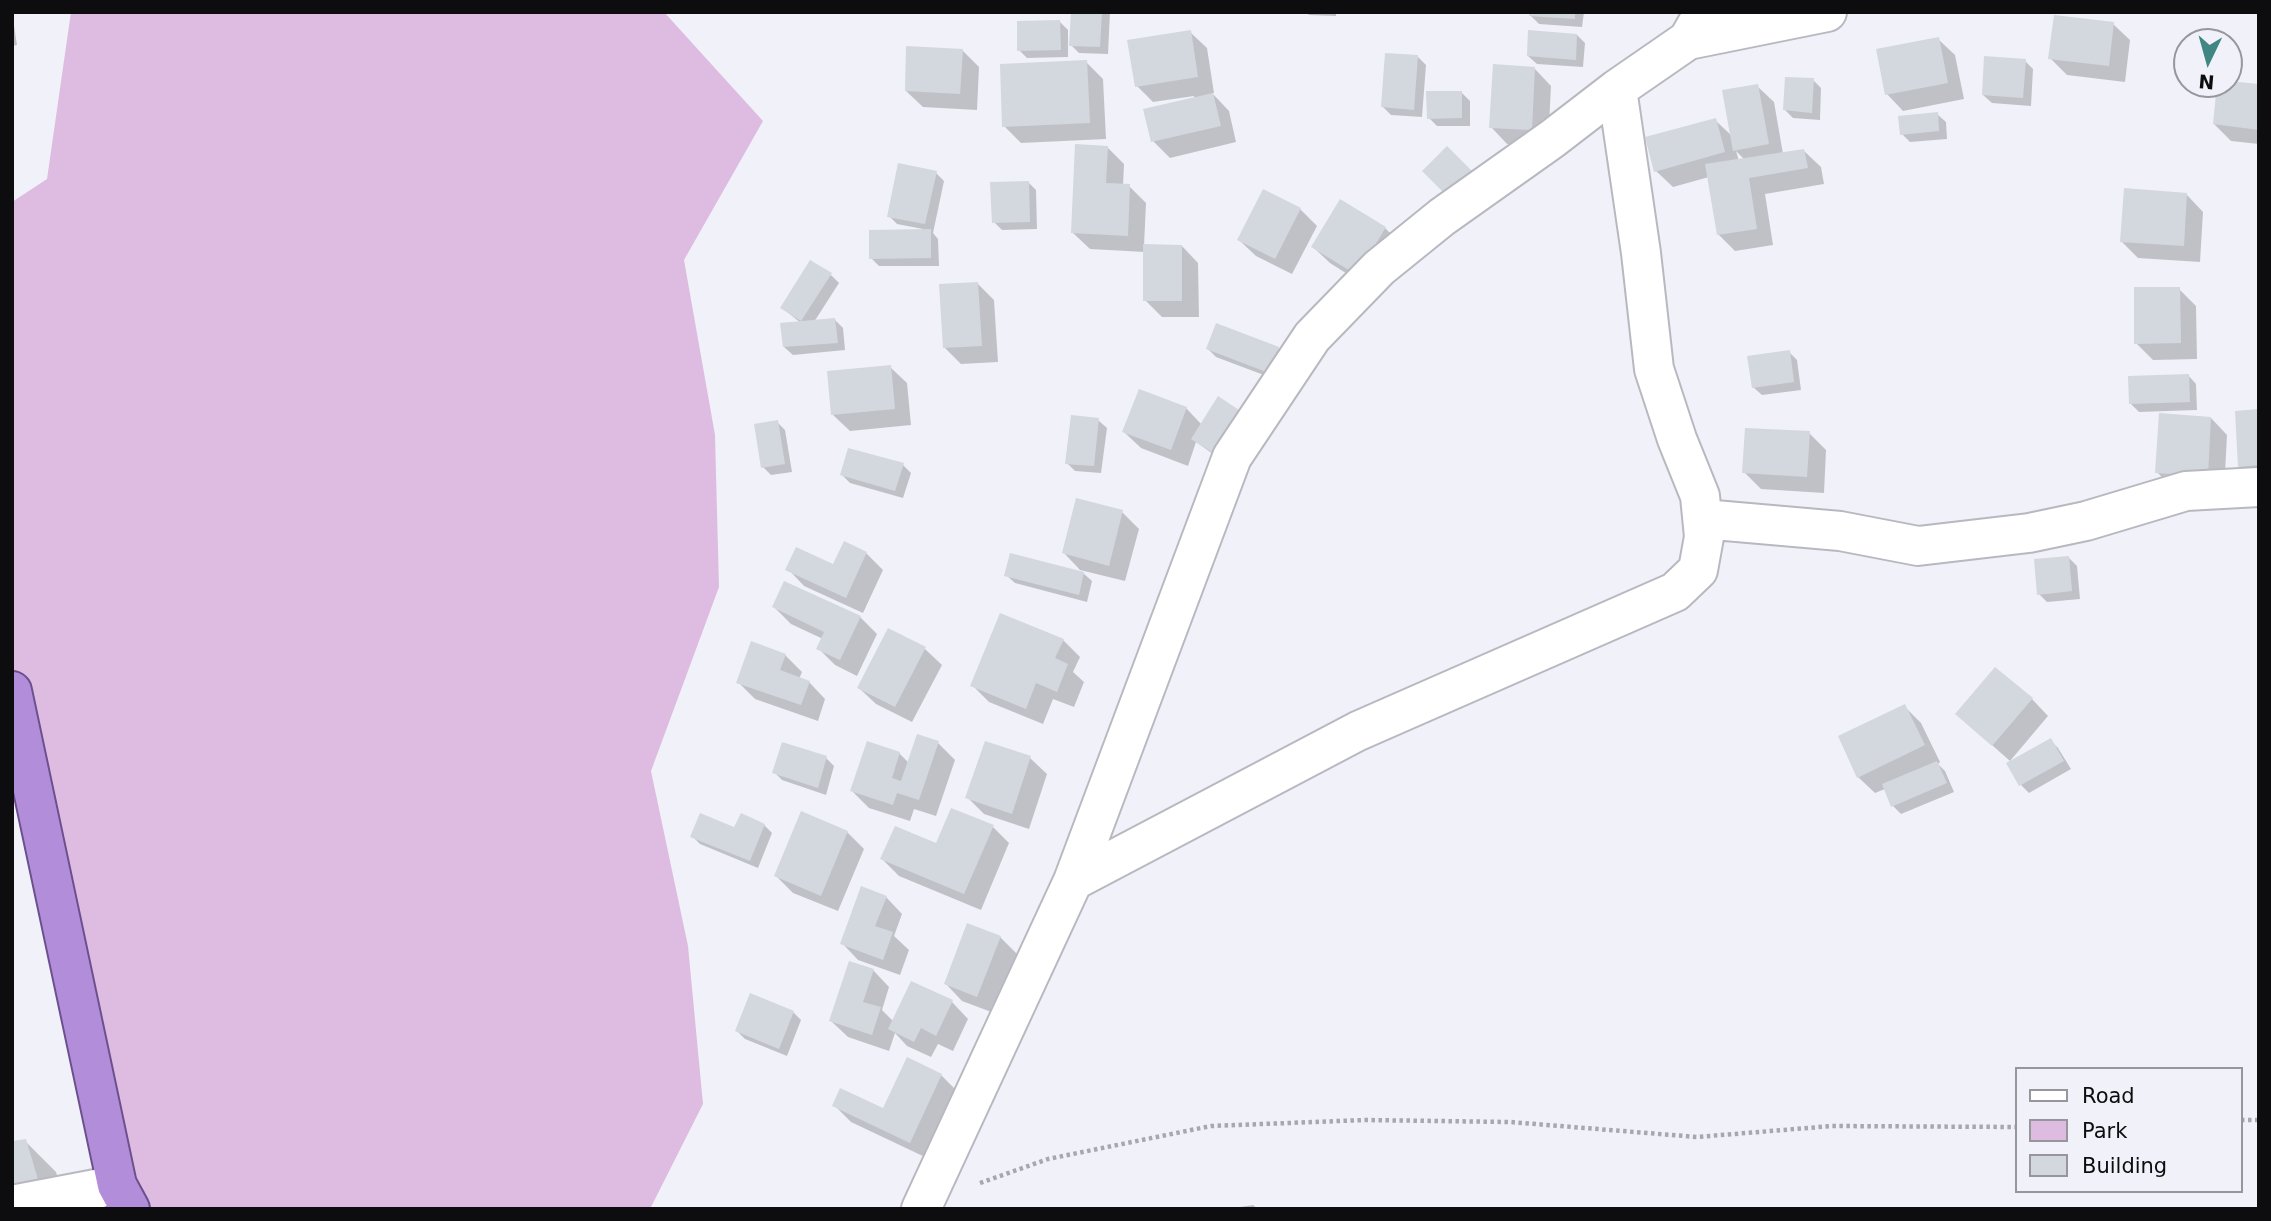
<!DOCTYPE html>
<style>
body{margin:0}
#map{position:relative;width:2271px;height:1221px;overflow:hidden;background:#f1f1f9;font-family:"DejaVu Sans",sans-serif}
canvas{display:block}
.frame{position:absolute;inset:0;border:14px solid #0d0d10;pointer-events:none}
.legend{position:absolute;left:2015px;top:1067px;width:228px;height:126px;box-sizing:border-box;background:#f1f1f9;border:2px solid #96969c;margin:0;padding:9px 12px;list-style:none;font-size:21px;color:#0d0d10}
.legend li{display:flex;align-items:center;gap:14px;height:35px}
.legend b{width:35px;border:2px solid #96969c}
.north{position:absolute;left:2173px;top:28px;width:70px;height:70px;box-sizing:border-box;background:#f1f1f9;border:2px solid #96969c;border-radius:50%;rotate:185deg;font-size:19px;font-weight:700;line-height:28px;text-align:center;color:#0d0d10}
.north::after{content:'';display:block;margin:auto;width:24px;height:32px;background:#408783;clip-path:polygon(50% 0,100% 100%,50% 72%,0 100%)}
</style>
<div id="map">
<canvas width="2271" height="1221"></canvas>
<div class="frame"></div>
<ul class="legend">
<li><b style="height:9px;background:#fff"></b>Road</li>
<li><b style="height:19px;background:#debce1"></b>Park</li>
<li><b style="height:19px;background:#d3d7de"></b>Building</li>
</ul>
<div class="north">N</div>
</div>
<script>
const c = document.querySelector('canvas').getContext('2d');
c.lineJoin = 'round';
function fillPath(path, color) {
  c.fillStyle = color;
  c.fill(path, 'evenodd');
}
function toPath(rows) {
  const path = new Path2D();
  for (const r of rows) {
    path.moveTo(r[0], r[1]);
    for (let i = 2; i < r.length; i += 2) path.lineTo(r[i], r[i + 1]);
  }
  return path;
}
function stroke(path, color, width, dash) {
  c.strokeStyle = color;
  c.lineWidth = width;
  c.lineCap = dash ? 'butt' : 'round';
  c.setLineDash(dash || []);
  c.stroke(path);
}
const green = toPath([
 [71,12,664,12,763,121,684,260,715,435,719,587,651,771,688,946,703,1104,650,1209,130,1209,12,691,12,202,47,179]
]);
const shadow = toPath([
 [12,12,17,45,12,46],
 [1073,12,1110,12,1108,54,1079,53,1071,45],
 [1306,12,1336,12,1336,16,1309,15],
 [1531,12,1584,12,1582,27,1539,24,1531,16],
 [1060,22,1068,30,1068,57,1027,58,1019,50],
 [2113,24,2130,40,2125,82,2067,75,2050,58],
 [1190,32,1207,48,1214,93,1212,93,1229,111,1236,142,1170,158,1153,141,1194,99,1194,96,1153,102,1137,86],
 [1577,35,1585,43,1583,67,1537,64,1528,56],
 [1938,39,1955,55,1964,99,1903,111,1887,94],
 [962,50,979,67,977,110,923,107,906,91],
 [1418,57,1426,65,1422,117,1391,115,1383,107],
 [2025,61,2033,69,2031,106,1992,103,1983,95],
 [1086,62,1103,79,1106,139,1021,143,1004,126],
 [1535,69,1551,86,1548,146,1507,144,1491,127],
 [1813,80,1821,88,1820,120,1793,118,1785,110],
 [2229,83,2259,86,2259,144,2231,141,2214,124,2219,84],
 [1757,86,1774,102,1783,154,1804,151,1821,167,1824,184,1765,194,1773,245,1735,251,1718,234,1709,177,1673,187,1656,171,1715,120,1732,136],
 [1736,151,1745,160,1739,161],
 [1462,93,1470,101,1470,126,1437,126,1429,118],
 [1937,114,1946,122,1947,139,1910,142,1902,134],
 [1107,147,1124,164,1123,186,1129,186,1146,203,1144,246,1182,246,1198,263,1199,317,1162,317,1145,300,1145,252,1090,249,1073,233],
 [936,173,944,181,933,233,938,239,939,266,879,266,871,258,923,229,897,224,889,216],
 [1028,182,1036,190,1037,229,1002,230,994,222],
 [2187,195,2203,212,2200,262,2138,258,2122,242],
 [1300,209,1317,226,1292,274,1256,256,1239,240],
 [1385,228,1402,245,1374,291,1330,263,1313,247],
 [831,275,839,283,814,322,835,320,843,328,845,350,793,355,784,347,801,323,782,308],
 [977,283,994,300,998,362,961,364,944,347],
 [2179,289,2196,306,2197,359,2153,360,2136,343],
 [1217,325,1278,348,1287,356,1277,380,1216,357,1208,349],
 [1789,352,1797,360,1801,390,1762,395,1753,387],
 [890,367,907,383,911,425,850,431,833,415],
 [2188,375,2196,384,2197,410,2139,412,2131,404],
 [1186,408,1202,425,1223,461,1196,442,1188,466,1141,448,1124,432],
 [2259,411,2259,473,2248,474,2240,466],
 [2211,418,2227,435,2224,492,2173,489,2157,472],
 [1098,420,1107,428,1101,473,1075,471,1067,463],
 [777,422,785,430,792,472,771,475,763,467],
 [1809,433,1826,450,1824,493,1761,489,1744,472],
 [903,465,911,473,903,498,850,483,842,475],
 [1122,512,1139,529,1125,581,1080,570,1064,553],
 [866,553,883,570,863,613,804,586,788,569,834,567],
 [2069,558,2077,566,2080,599,2047,602,2039,594],
 [1083,573,1092,581,1087,602,1015,583,1006,575],
 [774,607,860,617,877,634,857,676,835,665,818,648,823,639,791,624],
 [1063,640,1080,657,1073,672,1084,682,1074,707,1053,699,1043,724,989,702,973,686],
 [925,649,942,665,912,722,876,704,859,688],
 [785,655,802,672,799,679,809,682,825,699,818,721,755,699,738,682],
 [2032,699,2048,716,2010,761,1957,714],
 [1904,706,1921,723,1940,762,1938,764,1945,771,1954,792,1901,814,1893,806,1885,789,1875,793,1858,777],
 [2050,740,2058,748,2071,769,2029,793,2021,785],
 [938,743,955,760,936,816,914,809,910,821,869,808,852,791,899,753,909,763],
 [826,758,834,766,826,795,782,780,774,772],
 [1030,758,1047,774,1029,829,984,814,967,797],
 [764,825,772,833,758,868,700,844,692,836],
 [993,827,1009,843,981,910,899,876,882,859,937,845],
 [847,832,864,849,838,911,793,893,776,876],
 [886,897,902,914,894,936,909,950,900,975,858,960,842,943],
 [1000,937,1017,954,994,1013,962,1001,946,984],
 [873,970,889,987,882,1010,894,1022,952,1002,968,1019,953,1051,938,1044,931,1057,907,1046,895,1033,889,1051,848,1037,831,1021],
 [793,1012,801,1020,787,1056,745,1039,737,1031],
 [941,1075,958,1092,927,1158,851,1122,834,1105,884,1110],
 [25,1141,56,1172,67,1209,12,1209],
 [1253,1205,1258,1209,1228,1209]
]);
const building = toPath([
 [1071,12,1102,12,1100,47,1069,46],
 [1530,12,1575,12,1575,19,1529,16],
 [2054,15,2114,22,2109,66,2048,59],
 [1060,20,1061,50,1017,51,1017,21],
 [1191,30,1198,77,1135,87,1127,40],
 [1528,30,1577,34,1576,60,1527,56],
 [1939,37,1948,83,1885,95,1876,49],
 [906,46,963,49,960,94,905,91],
 [1385,53,1418,55,1414,110,1381,107],
 [1984,56,2026,59,2023,98,1982,95],
 [1087,60,1090,123,1002,127,1000,64],
 [1493,64,1535,67,1532,130,1489,128],
 [1785,77,1814,78,1812,113,1783,110],
 [2229,81,2259,84,2259,130,2213,124,2217,84,2229,84],
 [1758,84,1769,144,1733,151,1722,90],
 [1426,91,1462,91,1462,118,1427,119],
 [1213,93,1221,126,1151,142,1143,109],
 [1938,112,1939,131,1900,135,1898,116],
 [1716,118,1725,152,1654,172,1645,137],
 [1075,144,1108,146,1106,183,1130,184,1128,236,1071,233],
 [1447,146,1478,177,1452,201,1422,171],
 [1804,149,1808,168,1749,178,1757,229,1717,235,1705,164],
 [898,163,937,171,925,224,887,217],
 [1029,181,1030,222,992,223,990,182],
 [2124,188,2187,193,2184,246,2120,242],
 [1263,189,1301,208,1275,259,1237,240],
 [1340,199,1386,227,1357,275,1311,247],
 [931,229,931,258,869,259,869,230],
 [1143,244,1182,245,1182,301,1143,301],
 [810,260,832,273,801,321,780,308],
 [978,282,982,346,943,348,939,284],
 [2134,287,2180,287,2181,343,2134,344],
 [835,318,838,343,783,347,780,323],
 [1216,323,1279,347,1269,373,1206,349],
 [1790,350,1794,382,1752,388,1747,356],
 [891,365,895,409,831,415,827,371],
 [2189,374,2190,402,2129,404,2128,376],
 [1139,389,1187,407,1171,450,1122,432],
 [1218,396,1242,412,1215,454,1191,439],
 [2259,409,2259,465,2238,467,2235,411],
 [2159,413,2211,417,2208,476,2155,473],
 [1071,415,1099,418,1094,466,1065,464],
 [778,420,785,464,761,468,754,424],
 [1745,428,1810,431,1807,477,1742,473],
 [848,448,904,463,895,491,840,475],
 [1076,498,1123,510,1109,566,1062,553],
 [844,541,867,552,846,598,785,570,796,547,833,564],
 [1010,553,1084,572,1079,595,1004,576],
 [2069,556,2072,591,2037,595,2034,559],
 [784,581,861,616,840,660,816,649,824,632,772,607],
 [1000,613,1064,639,1055,658,1068,664,1057,692,1036,683,1026,709,970,686],
 [888,628,926,647,895,707,857,688],
 [751,641,786,654,780,670,810,681,801,705,736,683],
 [1995,667,2033,698,1992,746,1955,714],
 [1905,704,1925,745,1857,778,1838,736],
 [917,734,939,741,919,800,897,793,893,805,850,791,867,741,900,752,892,778,901,781],
 [2051,738,2064,761,2019,786,2006,763],
 [985,741,1031,756,1012,814,965,798],
 [782,742,827,756,818,788,772,773],
 [1937,761,1947,783,1891,807,1882,784],
 [951,808,994,825,964,894,880,859,895,826,936,843],
 [801,811,848,831,821,896,774,876],
 [700,813,734,827,741,813,765,824,750,861,690,837],
 [861,886,887,896,875,926,893,932,883,960,840,944],
 [967,923,1001,936,977,997,944,984],
 [849,961,874,969,863,1002,881,1007,872,1035,829,1021],
 [911,981,953,1000,936,1036,921,1028,914,1042,888,1029],
 [750,993,794,1011,779,1049,735,1031],
 [907,1057,942,1074,910,1143,832,1106,840,1088,883,1108],
 [26,1139,39,1183,12,1188,12,1141]
]);
const path = toPath([
 [2241,1120,2259,1120],
 [980,1183,1048,1159,1211,1126,1365,1120,1510,1122,1697,1137,1832,1126,2017,1127]
]);
const minor = toPath([
 [1688,40,1827,12],
 [1703,519,1840,531,1918,546,2029,533,2086,521,2186,491,2259,487],
 [1073,881,1358,731,1675,592,1698,570,1704,537,1700,496,1677,439,1654,369,1641,253,1617,89],
 [12,1205,117,1185],
 [921,1209,1073,881,1232,457,1312,337,1379,268,1442,217,1552,139,1617,89,1688,40,1704,12]
]);
const trunk = toPath([
 [12,691,117,1185,130,1209]
]);
fillPath(green, '#debce1');
fillPath(shadow, '#0003');
fillPath(building, '#d3d7de');
stroke(minor, '#b8b8c0', 42);
stroke(trunk, '#6c4f8d', 42);
stroke(path, '#a7a7ae', 4.5, [3.5, 3.5]);
stroke(minor, '#fff', 38);
stroke(trunk, '#b28eda', 38);
</script>
